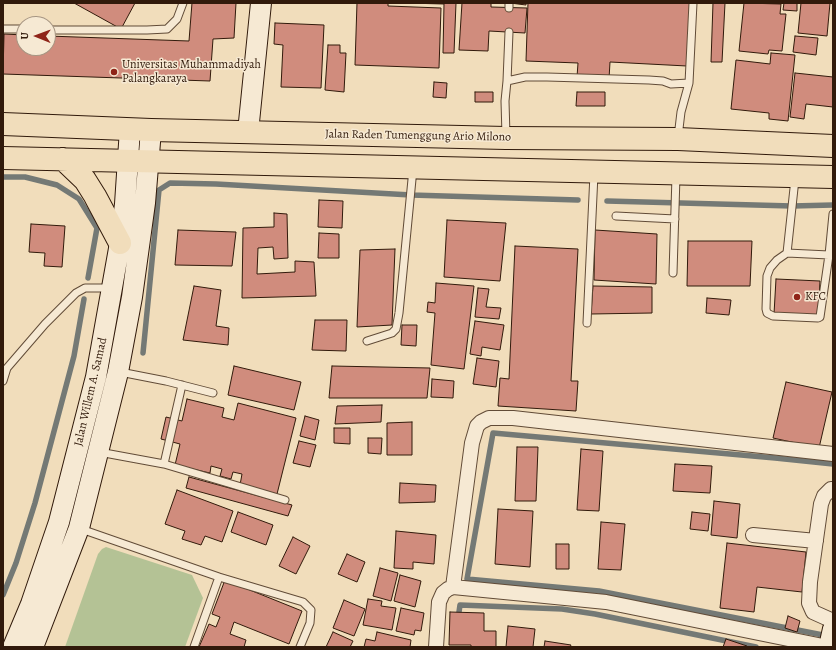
<!DOCTYPE html>
<style>
body{margin:0}
#map{position:relative;width:836px;height:650px;overflow:hidden;background:#f1ddbb;font-family:Alegreya,serif}
canvas{display:block}
.frame{position:absolute;inset:0;border:4px solid #311a0b;pointer-events:none}
.north{position:absolute;left:16px;top:16px;width:40px;height:40px;box-sizing:border-box;background:#f6e9d3;border:1px solid #a79683;border-radius:50%;rotate:271deg;font-size:11px;font-weight:700;line-height:16px;text-align:center;color:#311a0b}
.north::after{content:'';display:block;margin:auto;width:14px;height:18px;background:#8f2418;clip-path:polygon(50% 0,100% 100%,50% 72%,0 100%)}
</style>
<div id="map">
<canvas width="836" height="650"></canvas>
<div class="frame"></div>
<div class="north">U</div>
</div>
<script>
const c = document.querySelector('canvas').getContext('2d');
c.lineJoin = 'round';
function fillPath(path, color) {
  c.fillStyle = color;
  c.fill(path, 'evenodd');
}
function toPath(rows) {
  const path = new Path2D();
  for (const r of rows) {
    path.moveTo(r[0], r[1]);
    for (let i = 2; i < r.length; i += 2) path.lineTo(r[i], r[i + 1]);
  }
  return path;
}
function stroke(path, color, width, dash) {
  c.strokeStyle = color;
  c.lineWidth = width;
  c.lineCap = dash ? 'butt' : 'round';
  c.setLineDash(dash || []);
  c.stroke(path);
}
function label(font, color, halo, rows, align = 'center') {
  c.font = font + ' Alegreya,serif';
  c.lineWidth = 3;
  c.setLineDash([]);
  c.textBaseline = 'middle';
  c.strokeStyle = halo;
  c.fillStyle = color;
  for (const [text, x, y, turn = 0] of rows) {
    c.save();
    c.translate(x, y);
    c.rotate((+turn || 0) * Math.PI / 180);
    c.textAlign = isNaN(turn) ? turn : align;
    if (halo) c.strokeText(text, 0, 0);
    c.fillText(text, 0, 0);
    c.restore();
  }
}
const green = toPath([
 [106,547,192,575,203,598,185,647,65,647,98,554,102,549]
]);
const stream = toPath([
 [3,177,25,177,57,185,79,199,97,228,88,278],
 [607,201,792,206,833,205],
 [143,353,159,190,170,183,216,184,411,195,578,200],
 [3,595,16,563,35,503,74,356,84,299],
 [458,619,460,605,562,609,595,614,756,647],
 [828,636,599,591,467,579,493,433,775,458,833,464]
]);
const building = toPath([
 [74,3,135,3,121,29,74,3],
 [192,3,236,3,234,38,213,39,210,81,3,74,4,34,24,35,24,48,48,48,48,36,189,41,192,3],
 [357,3,388,3,388,6,441,8,439,68,355,65,357,3],
 [407,3,456,3,454,53,443,53,444,4,407,3],
 [462,3,491,3,491,7,527,8,525,33,489,31,488,51,459,50,462,3],
 [510,3,526,3,526,5,510,3],
 [528,3,690,3,687,66,610,62,609,79,577,77,578,63,526,61,528,3],
 [713,3,725,3,722,62,711,62,713,3],
 [744,3,781,4,780,14,786,14,782,51,769,50,768,54,739,51,744,3],
 [784,3,797,3,797,11,783,10,784,3],
 [801,3,830,3,827,36,798,33,801,3],
 [275,23,324,25,321,88,281,87,283,45,274,44,275,23],
 [795,36,818,38,816,55,793,52,795,36],
 [328,45,340,45,340,53,346,53,344,92,325,90,328,45],
 [771,53,795,55,788,121,769,119,769,113,731,109,736,60,770,64,771,53],
 [795,73,833,77,833,107,806,104,804,119,790,117,795,73],
 [434,82,447,83,446,98,433,97,434,82],
 [475,92,493,92,493,102,475,102,475,92],
 [577,92,605,92,605,106,576,106,577,92],
 [319,200,343,201,342,228,318,227,319,200],
 [274,213,287,214,288,258,274,259,273,247,258,248,257,274,295,272,295,261,314,262,316,296,242,298,243,228,274,227,274,213],
 [447,220,506,223,500,281,444,277,447,220],
 [31,224,65,226,62,267,44,266,45,253,29,252,31,224],
 [178,230,236,232,232,266,175,265,178,230],
 [595,230,657,234,656,284,594,280,595,230],
 [319,233,339,234,339,258,318,258,319,233],
 [688,241,752,241,750,286,687,286,688,241],
 [515,246,578,249,571,381,578,381,576,411,498,406,500,378,509,379,515,246],
 [395,249,392,325,357,327,360,250,395,249],
 [776,279,820,281,818,315,774,314,776,279],
 [436,283,474,286,464,369,431,365,435,313,427,312,428,302,435,303,436,283],
 [194,286,221,290,216,326,229,328,228,345,183,340,194,286],
 [593,286,652,287,652,313,591,314,593,286],
 [478,288,489,289,486,307,501,308,499,319,475,317,478,288],
 [707,298,731,300,729,315,706,313,707,298],
 [315,320,347,320,346,351,312,350,315,320],
 [475,321,504,325,500,350,482,347,481,356,470,354,475,321],
 [402,325,417,325,416,346,401,345,402,325],
 [477,358,499,361,496,387,473,384,477,358],
 [234,366,301,382,294,410,228,395,234,366],
 [332,366,430,368,427,398,329,398,332,366],
 [432,379,454,381,453,398,431,397,432,379],
 [786,382,832,392,819,448,773,438,786,382],
 [187,399,224,408,222,417,234,420,238,403,296,418,277,494,240,485,242,474,233,472,231,479,220,476,222,469,211,466,210,473,175,465,180,444,161,439,166,417,182,421,187,399],
 [382,405,381,422,335,424,337,406,382,405],
 [305,416,319,420,315,440,300,436,305,416],
 [412,422,412,455,387,455,387,423,412,422],
 [334,428,350,428,350,444,334,443,334,428],
 [368,438,382,438,381,454,368,453,368,438],
 [299,441,316,445,310,467,293,463,299,441],
 [517,447,538,447,536,501,515,501,517,447],
 [581,449,603,451,599,511,577,510,581,449],
 [675,464,712,466,710,493,673,491,675,464],
 [189,477,292,505,288,516,186,488,189,477],
 [400,483,436,485,435,502,399,503,400,483],
 [177,490,233,511,222,542,205,536,201,545,182,539,185,531,165,524,177,490],
 [714,501,740,504,737,538,711,535,714,501],
 [498,509,533,511,530,567,495,564,498,509],
 [238,512,273,525,266,545,231,532,238,512],
 [692,512,710,514,708,531,690,529,692,512],
 [601,522,625,524,621,570,598,569,601,522],
 [396,531,436,535,434,564,413,562,413,569,394,568,396,531],
 [293,537,310,546,296,574,279,566,293,537],
 [727,543,806,552,802,592,757,587,754,612,720,608,727,543],
 [556,544,569,544,569,569,556,569,556,544],
 [347,554,365,562,357,582,338,574,347,554],
 [380,568,398,573,391,601,373,596,380,568],
 [400,575,421,581,415,607,394,601,400,575],
 [225,580,302,611,289,644,234,622,230,634,246,640,244,647,199,647,209,624,216,627,220,617,212,614,225,580],
 [368,599,382,601,381,606,396,608,392,630,363,625,368,599],
 [344,600,365,609,354,636,333,628,344,600],
 [401,608,424,613,421,631,415,630,414,635,396,631,401,608],
 [450,612,484,613,484,631,496,631,496,647,471,647,471,645,449,645,450,612],
 [788,616,800,621,797,632,785,628,788,616],
 [508,626,535,629,533,647,506,647,508,626],
 [333,632,353,641,350,647,326,647,333,632],
 [377,632,411,640,410,647,364,647,366,639,375,641,377,632],
 [726,639,747,646,747,647,723,647,726,639],
 [545,641,571,645,570,647,544,647,545,641]
]);
const lane = toPath([
 [509,3,509,8],
 [3,29,24,29],
 [48,30,147,30,167,29,177,19,183,3],
 [507,81,509,32],
 [689,83,693,3],
 [506,136,505,101,507,81,525,77,547,77,649,80,663,81,671,84,689,83,681,112,678,137],
 [795,179,787,253,829,255,833,214],
 [616,216,675,219],
 [787,253,777,260,770,268,767,276,766,309,767,313,773,316,818,318,820,317,829,255],
 [673,273,676,176],
 [587,323,594,174],
 [367,341,392,333,396,329,399,313,413,169],
 [120,372,166,381,213,393],
 [3,381,7,368,45,324,76,293,85,288,111,288],
 [99,452,164,464,285,500],
 [164,464,182,385],
 [81,529,219,577,303,602,311,610,310,623,300,647],
 [194,647,219,577]
]);
const street = toPath([
 [833,489,831,489,824,496,821,504,810,582,809,603,813,612,833,621],
 [753,535,816,541],
 [453,587,472,443,477,426,481,422,489,418,513,418,833,454],
 [436,647,439,602,443,593,448,589,453,587,606,602,828,647]
]);
const secondary = toPath([
 [248,132,261,3],
 [13,647,31,604,59,522,96,377,120,243,125,204,130,129],
 [33,647,79,528,118,372,132,297,145,203,151,130],
 [829,647,833,629]
]);
const highway = toPath([
 [3,124,151,130,506,138,678,139,833,146],
 [3,158,833,177],
 [63,159,85,180,95,196,120,243]
]);
const markers = [
 [114,72,4,"#8f2418"],
 [797,297,4,"#8f2418"]
];
const poiNames = [
 ["Universitas Muhammadiyah",122,65],
 ["Palangkaraya",122,79],
 ["KFC",805,297]
];
const streetNames = [
 ["Jalan Raden Tumenggung Ario Milono",418,136,1],
 ["Jalan Willem A. Samad",91,392,-77]
];
fillPath(green, '#b4c295');
stroke(stream, '#747975', 5.5);
fillPath(building, '#d08c7d');
stroke(building, '#311a0b', 1);
stroke(lane, '#614b37', 9);
stroke(street, '#614b37', 16);
stroke(secondary, '#311a0b', 22);
stroke(highway, '#311a0b', 24);
stroke(lane, '#f6e9d3', 7);
stroke(street, '#f6e9d3', 14);
stroke(secondary, '#f6e9d3', 20);
stroke(highway, '#f1ddbb', 22);
for (const [x, y, r, color] of markers) {
  const dot = new Path2D();
  dot.arc(x, y, r, 0, 2 * Math.PI);
  c.fillStyle = color;
  c.fill(dot);
  stroke(dot, '#f6e9d3', 1.5);
}
label('12px', '#311a0b', '#f6e9d3', poiNames, 'left');
label('12px', '#311a0b', '#f6e9d3', streetNames);
</script>
